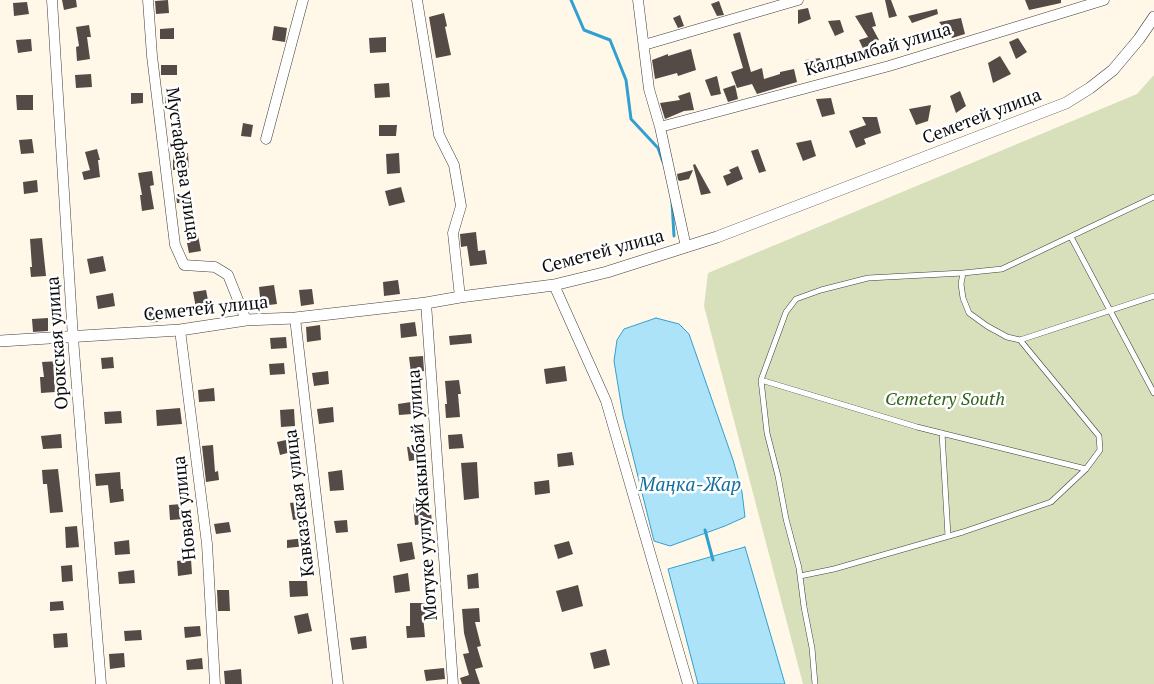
<!DOCTYPE html>
<meta charset="utf-8">
<style>
body{margin:0}
canvas{display:block;background:#fff8e9}
</style>
<canvas width="1154" height="684"></canvas>
<script>
const c = document.querySelector('canvas').getContext('2d');
c.lineJoin = 'round';
function fillPath(path, color) {
  c.fillStyle = color;
  c.fill(path, 'evenodd');
}
function toPath(rows) {
  const path = new Path2D();
  for (const r of rows) {
    path.moveTo(r[0], r[1]);
    for (let i = 2; i < r.length; i += 2) path.lineTo(r[i], r[i + 1]);
  }
  return path;
}
function stroke(path, color, width, dash) {
  c.strokeStyle = color;
  c.lineWidth = width;
  c.lineCap = dash ? 'butt' : 'round';
  c.setLineDash(dash || []);
  c.stroke(path);
}
function label(font, color, halo, rows, align = 'center') {
  c.font = font + ' "PT Serif",serif';
  c.lineWidth = 5;
  c.setLineDash([]);
  c.textBaseline = 'middle';
  c.strokeStyle = halo;
  c.fillStyle = color;
  for (const [text, x, y, turn = 0] of rows) {
    c.save();
    c.translate(x, y);
    c.rotate((+turn || 0) * Math.PI / 180);
    c.textAlign = isNaN(turn) ? turn : align;
    if (halo) c.strokeText(text, 0, 0);
    c.fillText(text, 0, 0);
    c.restore();
  }
}
const cemetery = toPath([
 [1154,75,1154,684,803,684,704,306,708,273,1137,94]
]);
const water = toPath([
 [656,318,679,324,689,334,733,460,742,492,745,517,725,526,670,546,654,541,623,416,614,361,617,340,624,329,656,318],
 [745,547,785,684,698,684,668,569,745,547]
]);
const stream = toPath([
 [571,0,584,30,610,40,626,80,631,119,658,148,663,162],
 [672,202,674,236],
 [705,530,713,560]
]);
const building = toPath([
 [62,0,76,0,77,7,64,10],
 [168,0,169,13,156,14,155,1],
 [885,0,891,0,897,16,889,18],
 [1025,0,1061,0,1061,3,1029,10],
 [719,1,724,15,717,16,711,4],
 [27,2,29,14,14,16,13,3],
 [808,8,811,19,798,24,798,10],
 [937,9,938,14,912,23,908,16],
 [872,12,876,26,872,27,879,40,872,42,878,53,867,57,859,40,868,37,855,16],
 [444,13,447,26,445,27,451,55,436,58,429,17],
 [680,15,684,26,678,28,673,18],
 [961,18,965,34,952,38,939,22],
 [840,20,844,32,835,36,828,21],
 [89,25,91,37,87,37,90,59,77,61,76,47,79,46,76,27],
 [274,26,287,28,285,42,272,40],
 [174,28,174,39,160,39,160,29],
 [740,32,751,72,762,68,764,79,780,74,780,72,794,69,797,82,757,94,752,84,737,88,731,72,743,68,733,34],
 [386,37,386,52,370,53,369,38],
 [1018,38,1027,52,1016,59,1009,42],
 [31,39,32,51,18,53,16,40],
 [691,49,696,70,678,76,677,73,655,79,652,60,668,54,668,56],
 [849,54,851,65,843,67,835,59],
 [1000,56,1011,74,993,83,988,63],
 [820,58,826,72,813,76,805,60],
 [161,65,177,65,177,75,161,75],
 [91,74,92,87,76,88,75,75],
 [717,76,721,94,711,96,705,80],
 [389,83,390,97,375,98,374,84],
 [735,85,738,99,728,102,723,89],
 [960,91,966,106,956,113,950,96],
 [690,92,694,110,684,111,665,119,660,103,680,100,678,96],
 [131,93,143,93,143,103,131,104],
 [165,93,177,93,177,104,165,104],
 [16,95,33,95,33,110,17,110],
 [831,98,835,114,822,117,816,99],
 [931,105,928,121,916,125,909,109],
 [862,117,877,117,881,133,864,139,866,144,856,148,849,131,866,125],
 [243,123,253,125,251,137,241,136],
 [379,125,397,125,396,136,379,136],
 [32,139,34,153,21,154,19,140],
 [811,140,816,156,803,161,796,143],
 [97,149,100,160,98,160,100,177,84,180,82,172,90,170,85,152],
 [758,149,766,171,759,173,751,151],
 [188,153,189,169,173,170,173,154],
 [399,153,400,173,387,174,386,154],
 [695,164,711,193,701,195,693,165],
 [738,166,743,179,727,186,723,176,731,173,729,170],
 [693,170,689,179,680,181,678,180,677,174],
 [152,171,154,185,150,186,154,209,142,211,140,195,142,195,138,173],
 [37,180,38,192,24,194,23,182],
 [401,187,405,202,389,206,385,191],
 [190,193,190,203,177,203,176,194],
 [476,232,478,251,485,250,487,264,470,266,467,246,461,247,460,234],
 [198,235,201,251,189,253,186,238],
 [42,238,46,276,31,277,30,267,32,267,30,239],
 [103,256,106,271,90,274,87,259],
 [398,280,400,294,384,296,383,282],
 [274,285,277,304,261,306,259,287],
 [312,289,314,304,301,306,299,290],
 [206,290,209,305,196,308,193,292],
 [113,293,115,306,98,309,96,296],
 [161,310,162,321,150,323,148,312],
 [48,318,48,331,33,332,32,319],
 [415,322,417,336,401,338,400,324],
 [320,325,321,340,307,342,306,327],
 [471,334,472,343,450,345,449,336],
 [286,337,287,348,271,349,270,338],
 [423,356,424,371,411,373,409,357],
 [113,357,114,368,102,369,101,358],
 [60,361,61,371,54,372,55,392,41,393,40,377,44,377,42,362],
 [284,363,285,374,270,375,269,364],
 [565,366,567,381,546,384,544,369],
 [328,371,329,384,314,386,312,373],
 [459,380,461,394,458,394,460,417,446,418,445,404,447,404,445,381],
 [214,388,215,401,199,402,198,390],
 [411,402,412,414,399,415,398,404],
 [333,407,334,422,319,424,317,409],
 [180,408,182,424,157,426,156,410],
 [294,409,295,426,281,427,280,410],
 [121,411,122,423,105,424,104,412],
 [61,434,62,448,43,449,41,436],
 [462,434,464,448,449,449,448,435],
 [295,438,298,450,280,455,277,442],
 [213,445,215,472,218,471,219,480,206,482,202,446],
 [421,445,423,459,409,461,407,447],
 [572,452,574,465,558,467,557,454],
 [477,462,479,498,464,500,461,463],
 [58,469,63,512,50,513,47,484,43,484,42,470],
 [342,470,344,490,330,491,328,472],
 [120,472,121,489,123,489,124,501,110,503,108,485,96,486,95,474],
 [549,480,550,493,535,495,534,482],
 [305,501,307,518,293,520,290,503],
 [430,502,432,523,415,525,413,504],
 [182,504,184,519,170,520,169,505],
 [347,520,348,532,336,533,334,521],
 [229,522,231,532,216,534,214,524],
 [77,526,79,547,66,548,65,527],
 [306,538,306,546,287,548,287,540],
 [129,540,130,554,115,555,114,542],
 [569,541,573,554,558,559,554,545],
 [412,542,415,559,400,562,397,544],
 [191,559,192,574,178,576,177,561],
 [72,565,73,581,62,582,61,566],
 [134,570,135,583,119,584,118,572],
 [408,573,410,591,395,593,393,576],
 [478,573,479,588,468,589,467,575],
 [289,581,307,581,308,596,290,597],
 [578,585,583,606,562,612,556,591],
 [217,590,229,590,230,611,218,611],
 [63,601,64,610,50,611,50,602],
 [410,603,426,603,425,615,423,615,425,637,407,638,406,626,410,626],
 [479,608,480,622,475,622,481,646,477,647,483,667,475,669,480,684,462,684,460,678,469,675,463,654,469,653,464,633,462,609],
 [308,613,312,631,298,634,294,616],
 [200,626,201,636,185,638,184,627],
 [141,630,142,640,125,641,124,631],
 [67,633,68,647,54,648,53,634],
 [366,636,367,648,352,650,350,638],
 [606,649,610,665,594,669,590,653],
 [124,653,125,667,110,669,109,654],
 [202,658,203,669,187,670,186,660],
 [444,668,445,679,426,681,424,670],
 [241,669,242,684,225,684,224,671]
]);
const service = toPath([
 [1071,237,1154,393],
 [963,273,961,284,963,298,969,313,987,326,1007,337,1020,340,1154,296],
 [761,380,917,427,1086,469],
 [942,433,948,536],
 [800,576,834,569,963,532,1051,502,1086,469,1100,450,1099,436,1020,340],
 [815,684,812,648,804,607,799,568,786,519,778,476,767,433,761,380,786,312,796,299,821,290,868,278,963,273,1002,269,1154,197]
]);
const minor = toPath([
 [52,0,73,338,101,684],
 [148,0,152,56,175,245,184,265,215,267,228,275,246,320],
 [417,0,439,135,454,165,461,206,453,233,460,297],
 [638,0,649,89,660,127,686,247],
 [644,45,798,0],
 [660,127,889,66,1104,0],
 [266,139,303,0],
 [554,285,606,401,688,684],
 [426,303,453,684],
 [295,318,338,684],
 [180,330,207,544,215,684]
]);
const tertiary = toPath([
 [0,341,180,330,246,320,295,318,426,303,460,297,554,285,607,272,717,237,1066,103,1090,88,1113,70,1139,39,1154,17]
]);
const streetNames = [
 ["Калдымбай улица",878,50,-16],
 ["Семетей улица",982,117,-21],
 ["Мустафаева улица",182,164,82],
 ["Семетей улица",603,252,-15],
 ["Семетей улица",206,309,-6],
 ["Орокская улица",58,343,-94],
 ["Мотуке уулу Жакыпбай улица",423,495,-94],
 ["Кавказская улица",300,503,-97],
 ["Новая улица",185,508,-96]
];
const parkNames = [
 ["Cemetery South",945,400]
];
const waterNames = [
 ["Маңка-Жар",690,486]
];
fillPath(cemetery, '#d7e0bb');
fillPath(water, '#ace3f8');
stroke(water, '#31a0d0', 1);
stroke(stream, '#31a0d0', 3);
fillPath(building, '#544b47');
stroke(service, '#3e3e3e', 6);
stroke(minor, '#3e3e3e', 11);
stroke(tertiary, '#3e3e3e', 12);
stroke(service, '#fff', 5);
stroke(minor, '#fff', 10);
stroke(tertiary, '#fff', 11);
label('18px', '#0b0b0b', '#fff', streetNames);
label('italic 18px', '#31631a', '#fff', parkNames);
label('italic 19px', '#126f9f', '#fff', waterNames);
</script>
